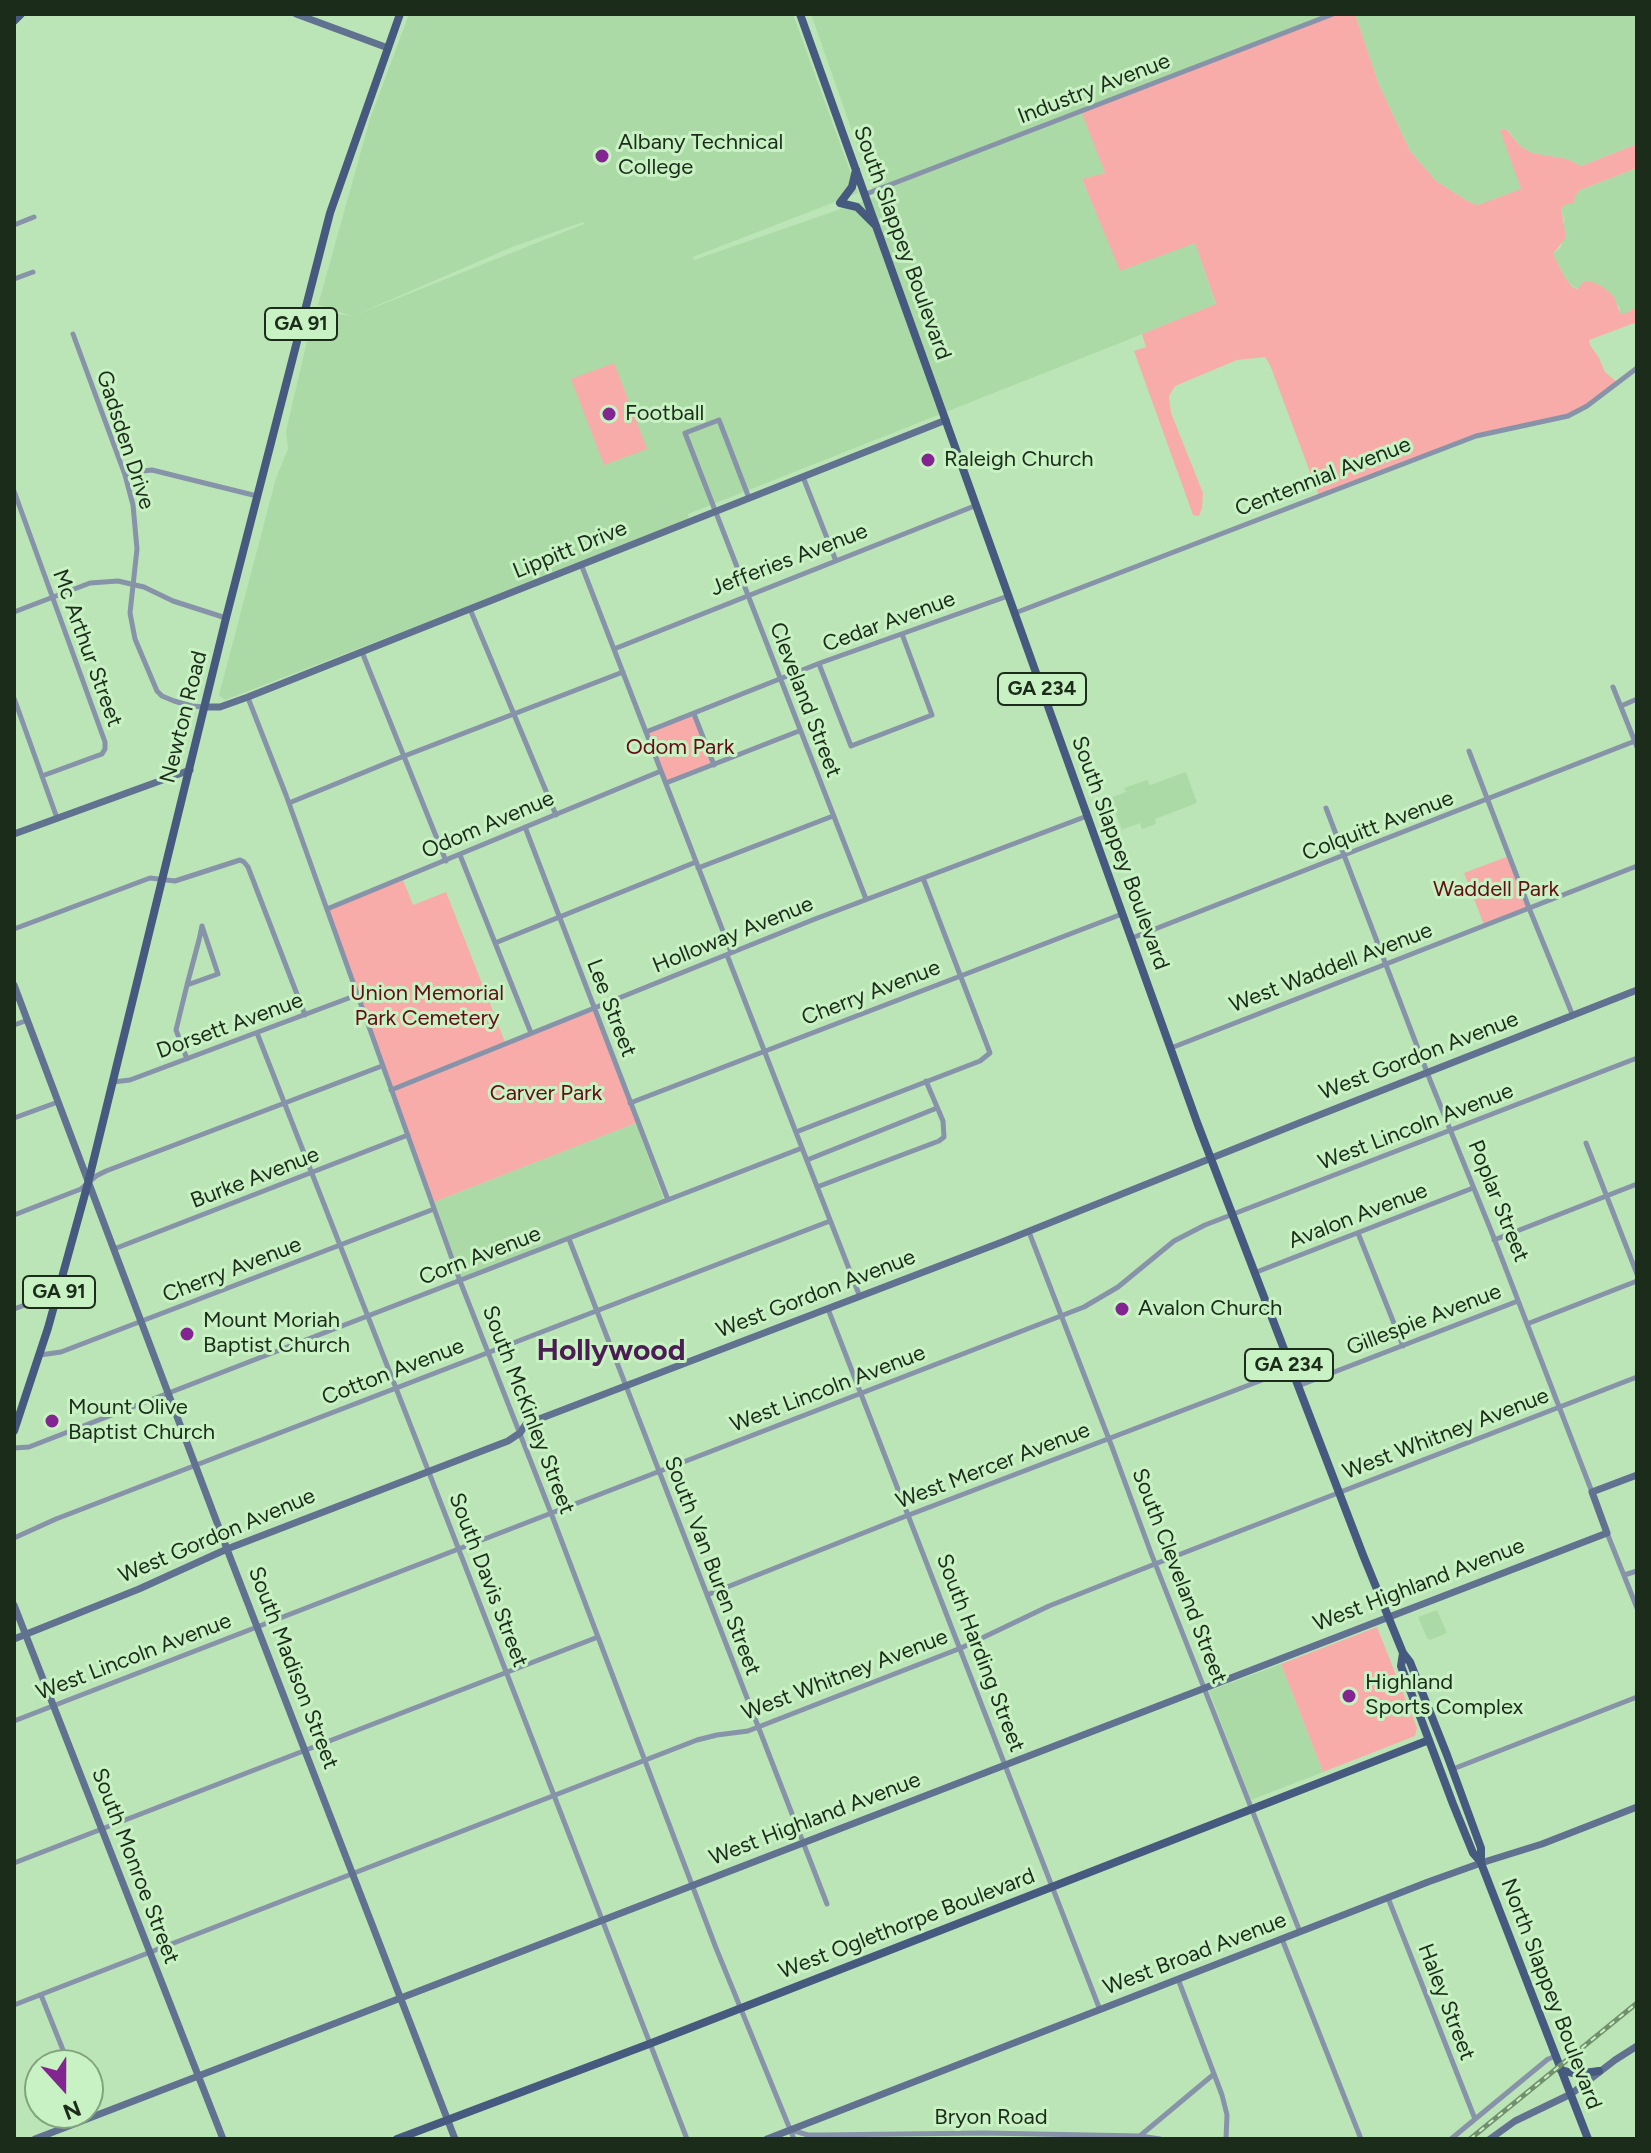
<!DOCTYPE html>
<style>
body{margin:0}
#map{position:relative;width:1651px;height:2153px;overflow:hidden;background:#bbe5b6;font-family:Figtree,sans-serif}
canvas{display:block}
.frame{position:absolute;inset:0;border:16px solid #1c2c1a;pointer-events:none}
.north{position:absolute;left:24px;top:2049px;width:80px;height:80px;box-sizing:border-box;background:#c8f2c3;border:2px solid #83a37f;border-radius:50%;rotate:159deg;font-size:22px;font-weight:700;line-height:32px;text-align:center;color:#1c2c1a}
.north::after{content:'';display:block;margin:auto;width:28px;height:36px;background:#822591;clip-path:polygon(50% 0,100% 100%,50% 72%,0 100%)}
</style>
<div id="map">
<canvas width="1651" height="2153"></canvas>
<div class="frame"></div>
<div class="north">N</div>
</div>
<script>
const c = document.querySelector('canvas').getContext('2d');
c.lineJoin = 'round';
function fillPath(path, color) {
  c.fillStyle = color;
  c.fill(path, 'evenodd');
}
function toPath(rows) {
  const path = new Path2D();
  for (const r of rows) {
    path.moveTo(r[0], r[1]);
    for (let i = 2; i < r.length; i += 2) path.lineTo(r[i], r[i + 1]);
  }
  return path;
}
function stroke(path, color, width, dash) {
  c.strokeStyle = color;
  c.lineWidth = width;
  c.lineCap = dash ? 'butt' : 'round';
  c.setLineDash(dash || []);
  c.stroke(path);
}
function label(font, color, halo, rows, align = 'center') {
  c.font = font + ' Figtree,sans-serif';
  c.lineWidth = 6;
  c.setLineDash([]);
  c.textBaseline = 'middle';
  c.strokeStyle = halo;
  c.fillStyle = color;
  for (const [text, x, y, turn = 0] of rows) {
    c.save();
    c.translate(x, y);
    c.rotate((+turn || 0) * Math.PI / 180);
    c.textAlign = isNaN(turn) ? turn : align;
    if (halo) c.strokeText(text, 0, 0);
    c.fillText(text, 0, 0);
    c.restore();
  }
}
const built = toPath([
 [409,14,793,14,858,193,693,257,694,260,875,197,811,14,1333,14,1105,173,1082,180,1121,270,1195,242,1216,305,688,514,689,521,225,700,219,695,276,478,288,449,286,431,314,311,352,316,318,305,370,119],
 [583,222,584,224,353,316,512,247],
 [1355,14,1637,14,1637,144,1581,166,1567,159,1532,153,1520,146,1508,130,1501,131,1522,189,1478,205,1469,202,1436,181,1410,151,1379,85],
 [1637,168,1637,307,1626,313,1620,313,1619,306,1572,286,1564,276,1553,254,1561,247,1564,220,1561,208,1580,190],
 [1186,772,1197,803,1155,819,1156,824,1142,829,1140,823,1122,830,1110,798,1126,792,1124,788,1147,780,1150,785],
 [636,1123,664,1200,461,1278,434,1202],
 [1437,1610,1447,1633,1430,1640,1427,1638,1418,1617],
 [1281,1664,1323,1772,1251,1800,1209,1691]
]);
const green = toPath([
 [1333,14,1355,14,1379,85,1410,151,1436,181,1469,202,1478,205,1521,189,1500,130,1507,130,1520,146,1532,153,1567,159,1581,166,1637,144,1637,168,1580,190,1575,196,1574,203,1567,204,1561,208,1566,237,1553,254,1564,276,1572,287,1577,289,1583,282,1593,282,1603,287,1614,297,1620,313,1626,313,1637,307,1637,322,1589,340,1590,345,1599,358,1605,372,1618,383,1578,412,1490,432,1319,496,1270,365,1265,357,1237,360,1175,386,1169,396,1171,413,1203,493,1202,508,1199,516,1193,515,1134,351,1146,347,1142,334,1216,304,1195,243,1120,271,1082,179,1105,173,1081,111],
 [614,363,647,449,604,465,571,379],
 [694,715,713,764,666,782,647,733],
 [1509,856,1529,908,1484,925,1464,873],
 [403,880,413,905,446,892,505,1042,392,1087,329,910],
 [593,1011,636,1123,434,1202,393,1091],
 [1377,1627,1417,1728,1415,1736,1323,1772,1281,1664]
]);
const street = toPath([
 [866,194,1333,14],
 [14,225,34,217],
 [14,279,33,272],
 [73,334,125,475,133,505,137,549,130,613,135,639,157,691,162,696,174,701,192,706,204,707],
 [125,475,133,472,152,470,257,496],
 [803,477,836,561],
 [14,491,105,742,105,749,102,754,42,776],
 [749,498,719,420,685,433,866,899],
 [581,564,731,952],
 [470,609,556,815],
 [14,612,90,583,118,581,144,587,173,601,226,618],
 [1015,613,1476,436,1568,416,1587,406,1637,368],
 [614,649,977,505],
 [362,652,446,861],
 [819,664,851,746,932,715,902,634],
 [1613,687,1637,747],
 [14,698,57,818],
 [248,698,286,795,460,1281,551,1513,716,1948,794,2139],
 [1621,706,1637,699],
 [694,714,714,765],
 [646,732,820,663,1008,596],
 [1469,751,1529,908,1573,1016],
 [666,783,799,731],
 [289,803,394,760,623,672],
 [1326,808,1430,1080,1492,1233,1592,1492],
 [525,827,668,1200],
 [460,855,531,1033],
 [698,868,833,816],
 [327,909,661,771],
 [202,926,218,974,187,985,199,940,202,926],
 [14,929,150,878,175,881,240,860,244,862,248,867,305,1015],
 [1132,938,1635,741],
 [495,943,696,862],
 [727,955,860,1297],
 [14,1025,28,1020],
 [257,1033,428,1470,687,2139],
 [1171,1048,1637,866],
 [187,1059,176,1030,187,985],
 [113,1082,130,1080,357,995],
 [391,1090,815,919,1087,816],
 [630,1103,1122,914],
 [14,1118,58,1102],
 [796,1132,980,1061,990,1053,923,878],
 [1586,1143,1637,1274],
 [807,1160,937,1108],
 [817,1187,939,1141,944,1137,943,1121,926,1081],
 [14,1215,81,1189,96,1176,106,1171,382,1066],
 [1029,1232,1112,1447,1151,1553,1300,1932],
 [1358,1233,1403,1346],
 [569,1239,827,1904],
 [1494,1240,1637,1184],
 [114,1249,408,1135],
 [1254,1273,1473,1188],
 [14,1309,41,1299,55,1302],
 [828,1309,1100,2010],
 [1527,1324,1637,1281],
 [40,1355,61,1352,434,1209],
 [1298,1386,1518,1301],
 [14,1448,29,1447,802,1148],
 [1607,1533,1637,1608],
 [14,1538,56,1519,830,1221],
 [1624,1575,1637,1571],
 [707,1595,901,1518,1291,1369],
 [14,1721,1084,1307,1118,1287,1174,1241,1205,1225,1637,1058],
 [1453,1769,1637,1697],
 [14,1863,598,1637],
 [1388,1898,1475,2119],
 [1282,1939,1361,2139],
 [1178,1979,1222,2095,1227,2115,1226,2139],
 [41,1995,69,2065],
 [14,2005,697,1740,717,1735,748,1731,961,1648,1049,1606,1155,1564,1637,1377],
 [791,2130,808,2135,821,2135,984,2133,1140,2136,1160,2139],
 [1141,2135,1214,2074],
 [1451,2139,1548,2059,1556,2056]
]);
const secondary = toPath([
 [296,14,388,48],
 [205,707,220,707,248,697,946,420],
 [14,834,190,770],
 [14,985,230,1557,455,2139],
 [14,1605,223,2139],
 [14,1639,139,1589,227,1549,508,1441,520,1433,526,1424,1002,1242,1299,1123,1637,990],
 [35,2139,1607,1533,1592,1492,1637,1475],
 [767,2139,1428,1882,1481,1863,1542,1844,1637,1807],
 [1490,2139,1515,2121,1571,2094,1615,2060,1637,2046]
]);
const primary = toPath([
 [800,14,1198,1125,1363,1555,1403,1653,1410,1662,1447,1755,1481,1848,1481,1863,1588,2139],
 [14,21,21,14],
 [856,170,852,187,840,203,857,207,876,226],
 [14,1431,48,1328,88,1183,226,618,330,213,400,14],
 [1403,1653,1401,1666,1453,1804,1473,1853,1481,1862],
 [1561,2070,1576,2074,1599,2071],
 [397,2139,649,2044,1429,1740]
]);
const rail = toPath([
 [1470,2139,1637,2003]
]);
const markers = [
 [602,156,8,"#822591"],
 [609,414,8,"#822591"],
 [928,460,8,"#822591"],
 [1122,1309,8,"#822591"],
 [187,1334,8,"#822591"],
 [52,1421,8,"#822591"],
 [1349,1696,8,"#822591"]
];
const shields = [
 [301,324,72],
 [1042,689,88],
 [59,1292,72],
 [1289,1365,88]
];
const shieldNames = [
 ["GA 91",301,324],
 ["GA 234",1042,689],
 ["GA 91",59,1292],
 ["GA 234",1289,1365]
];
const streetNames = [
 ["Industry Avenue",1094,89,-21],
 ["South Slappey Boulevard",902,243,70],
 ["Gadsden Drive",125,440,72],
 ["Centennial Avenue",1323,477,-21],
 ["Lippitt Drive",570,550,-22],
 ["Jefferies Avenue",789,560,-21],
 ["Cedar Avenue",889,622,-20],
 ["Mc Arthur Street",87,648,70],
 ["Cleveland Street",805,700,69],
 ["Newton Road",184,717,-76],
 ["Odom Avenue",488,825,-23],
 ["Colquitt Avenue",1378,826,-21],
 ["South Slappey Boulevard",1120,853,70],
 ["Holloway Avenue",733,935,-22],
 ["West Waddell Avenue",1331,968,-21],
 ["Cherry Avenue",871,993,-21],
 ["Lee Street",611,1008,69],
 ["Dorsett Avenue",230,1026,-20],
 ["West Gordon Avenue",1419,1056,-21],
 ["West Lincoln Avenue",1416,1127,-21],
 ["Burke Avenue",255,1178,-21],
 ["Poplar Street",1498,1201,68],
 ["Avalon Avenue",1358,1216,-21],
 ["Corn Avenue",480,1256,-21],
 ["Cherry Avenue",232,1270,-21],
 ["West Gordon Avenue",816,1294,-21],
 ["Gillespie Avenue",1424,1320,-21],
 ["Cotton Avenue",393,1372,-21],
 ["West Lincoln Avenue",828,1389,-21],
 ["South McKinley Street",528,1410,69],
 ["West Whitney Avenue",1446,1434,-21],
 ["West Mercer Avenue",993,1466,-21],
 ["West Gordon Avenue",217,1536,-23],
 ["South Van Buren Street",712,1566,69],
 ["South Cleveland Street",1179,1576,69],
 ["South Davis Street",488,1580,69],
 ["West Highland Avenue",1419,1585,-21],
 ["South Harding Street",980,1653,69],
 ["West Lincoln Avenue",134,1657,-21],
 ["South Madison Street",293,1668,69],
 ["West Whitney Avenue",845,1675,-21],
 ["West Highland Avenue",815,1819,-21],
 ["South Monroe Street",135,1866,69],
 ["West Oglethorpe Boulevard",907,1924,-21],
 ["West Broad Avenue",1195,1954,-21],
 ["North Slappey Boulevard",1551,1994,69],
 ["Haley Street",1446,2002,69],
 ["Bryon Road",991,2118]
];
const poiNames = [
 ["Albany Technical",618,143],
 ["College",618,168],
 ["Football",625,414],
 ["Raleigh Church",944,460],
 ["Avalon Church",1138,1309],
 ["Mount Moriah",203,1321],
 ["Baptist Church",203,1346],
 ["Mount Olive",68,1408],
 ["Baptist Church",68,1433],
 ["Highland",1365,1683],
 ["Sports Complex",1365,1708]
];
const parkNames = [
 ["Odom Park",680,748],
 ["Waddell Park",1496,890],
 ["Union Memorial",427,994],
 ["Park Cemetery",427,1019],
 ["Carver Park",546,1094]
];
const districtNames = [
 ["Hollywood",611,1351]
];
fillPath(built, '#acdaa6');
fillPath(green, '#f8aca9');
stroke(street, '#8793a9', 5);
stroke(secondary, '#617291', 7);
stroke(primary, '#465a7f', 8);
stroke(rail, '#72906e', 5);
stroke(rail, '#c8f2c3', 2, [6]);
for (const [x, y, r, color] of markers) {
  const dot = new Path2D();
  dot.arc(x, y, r, 0, 2 * Math.PI);
  c.fillStyle = color;
  c.fill(dot);
  stroke(dot, '#c8f2c3', 3);
}
for (const [x, y, w] of shields) {
  const box = new Path2D();
  box.roundRect(x - w / 2, y - 16, w, 32, 6);
  c.fillStyle = '#c8f2c3';
  c.fill(box);
  stroke(box, '#1c2c1a', 2);
}
label('bold 20px', '#1c2c1a', null, shieldNames);
label('22px', '#1c2c1a', '#c8f2c3', streetNames);
label('22px', '#1c2c1a', '#c8f2c3', poiNames, 'left');
label('22px', '#650d17', '#c8f2c3', parkNames);
label('bold 30px', '#4a1e52', '#c8f2c3', districtNames);
</script>
